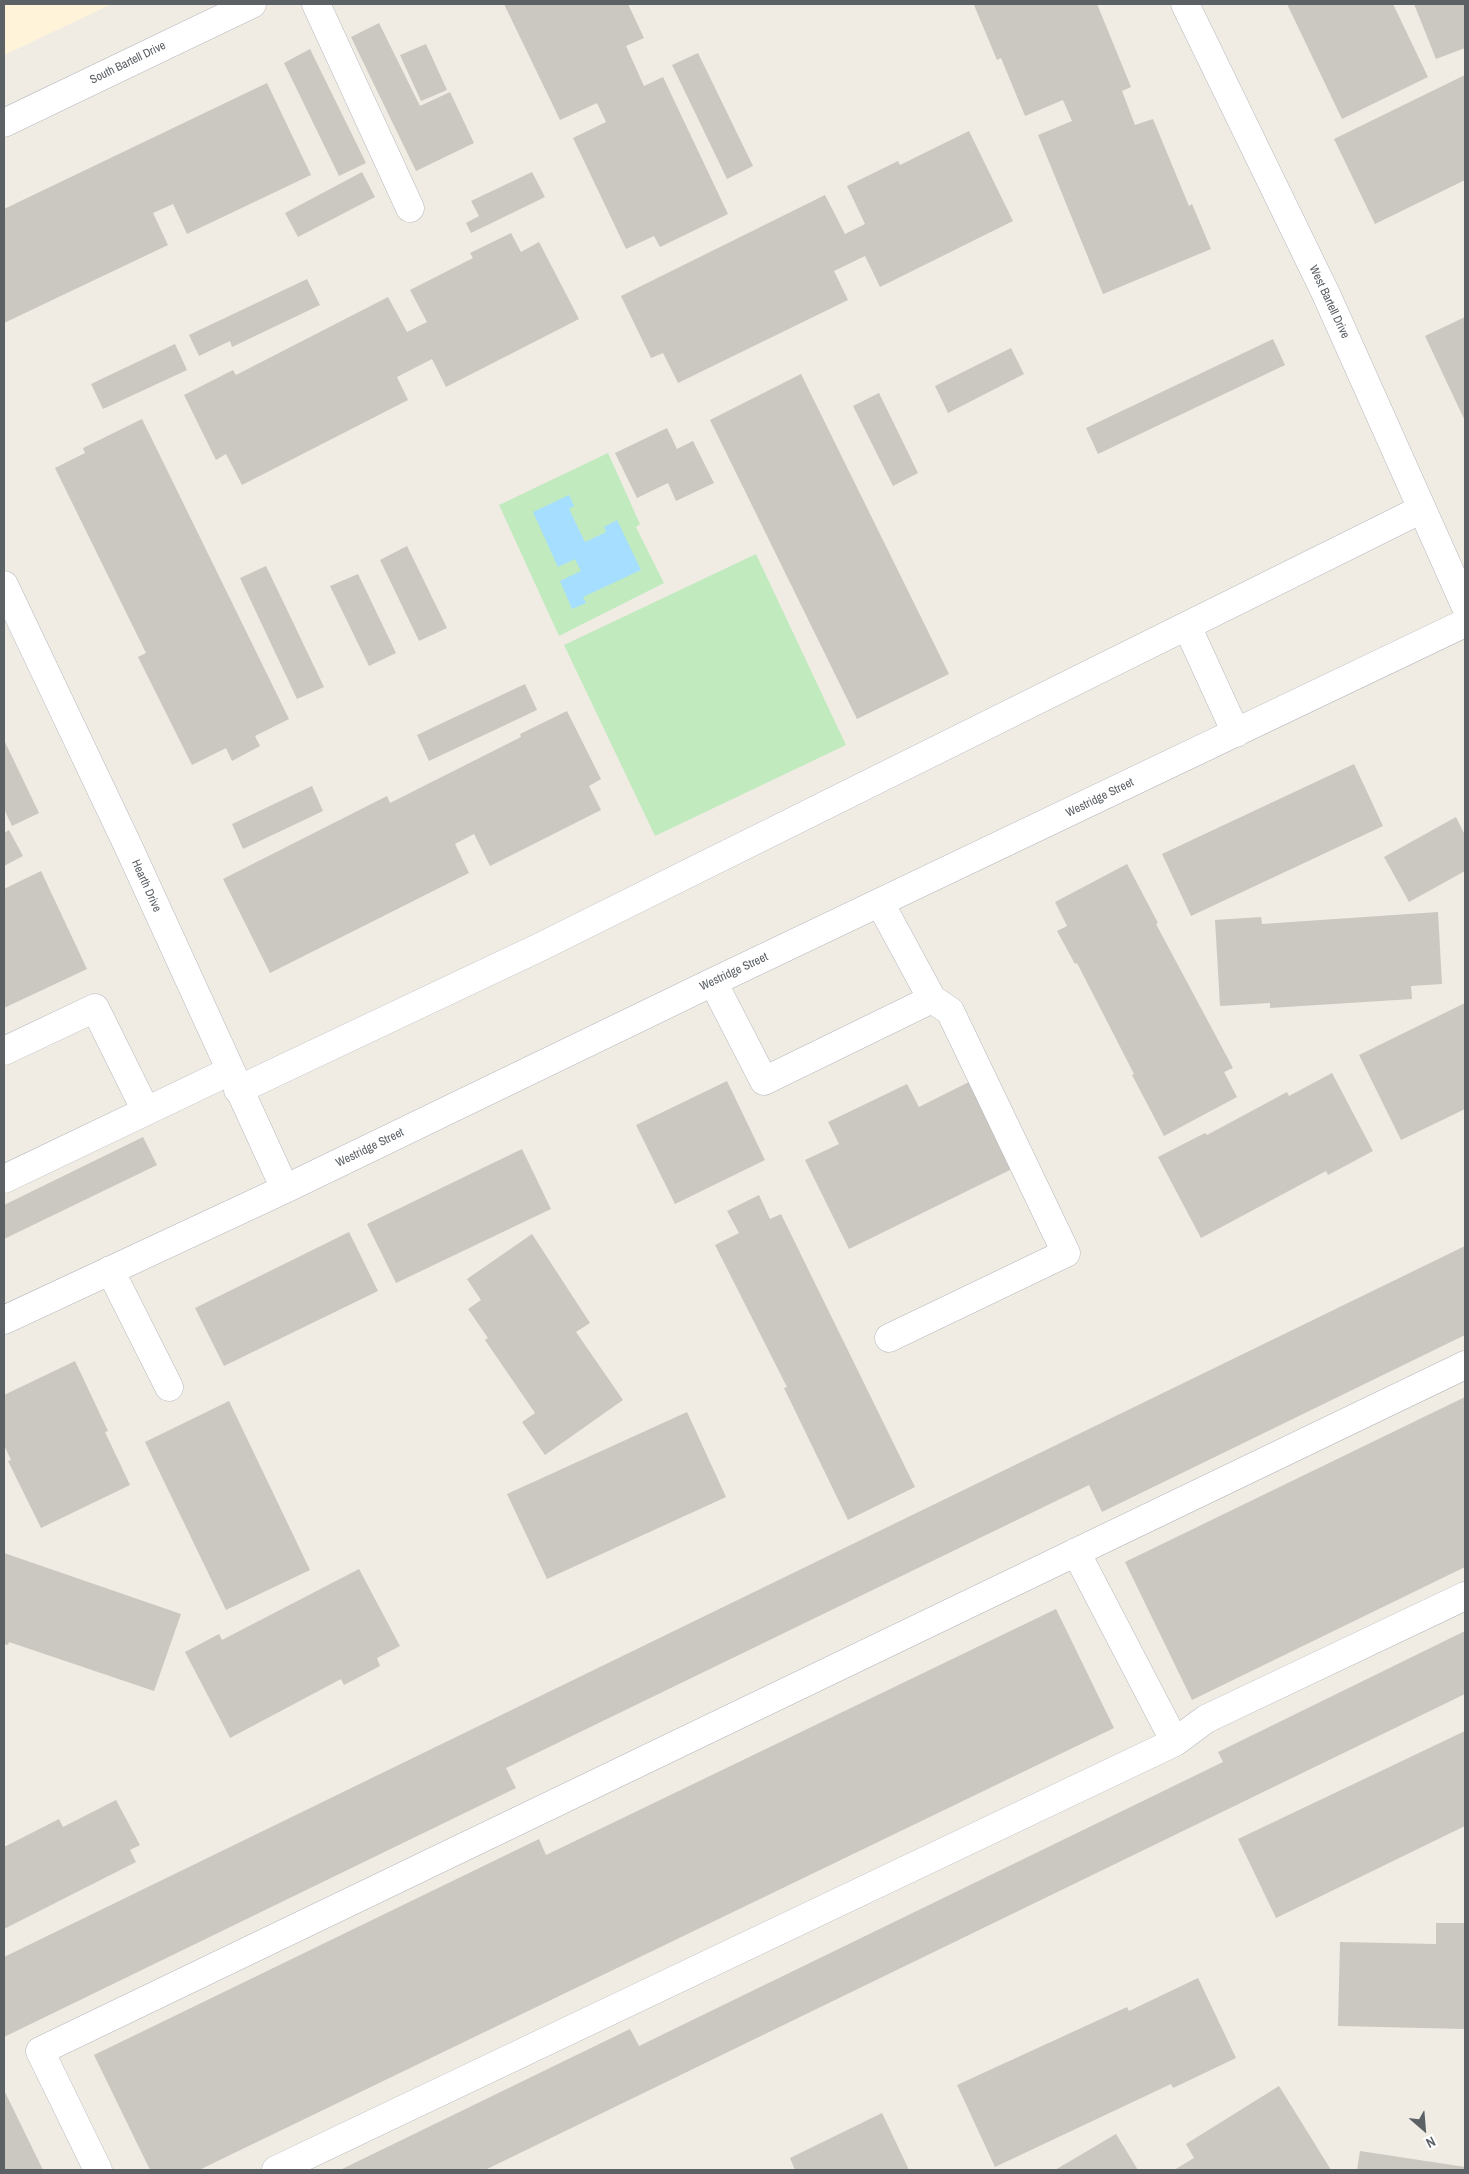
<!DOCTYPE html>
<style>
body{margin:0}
#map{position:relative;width:1469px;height:2174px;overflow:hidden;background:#f0ece4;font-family:"Archivo Narrow",sans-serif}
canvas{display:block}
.frame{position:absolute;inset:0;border:5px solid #5c6166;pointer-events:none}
.north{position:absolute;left:1399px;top:2104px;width:50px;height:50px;-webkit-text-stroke:4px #fff;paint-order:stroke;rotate:153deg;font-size:14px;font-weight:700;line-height:20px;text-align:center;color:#5c6166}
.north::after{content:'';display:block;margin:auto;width:18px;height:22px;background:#5c6166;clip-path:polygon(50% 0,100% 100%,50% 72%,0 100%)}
</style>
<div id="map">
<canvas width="1469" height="2174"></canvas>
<div class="frame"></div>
<div class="north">N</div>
</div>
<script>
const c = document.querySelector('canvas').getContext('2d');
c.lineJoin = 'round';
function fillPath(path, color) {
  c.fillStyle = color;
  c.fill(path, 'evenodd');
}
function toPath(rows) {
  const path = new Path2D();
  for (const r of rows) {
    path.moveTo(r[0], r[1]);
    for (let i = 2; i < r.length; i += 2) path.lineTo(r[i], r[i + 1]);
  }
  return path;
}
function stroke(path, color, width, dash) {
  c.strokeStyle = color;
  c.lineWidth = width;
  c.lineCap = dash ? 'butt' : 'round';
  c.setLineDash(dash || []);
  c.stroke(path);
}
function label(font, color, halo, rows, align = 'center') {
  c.font = font + ' "Archivo Narrow",sans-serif';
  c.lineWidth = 4;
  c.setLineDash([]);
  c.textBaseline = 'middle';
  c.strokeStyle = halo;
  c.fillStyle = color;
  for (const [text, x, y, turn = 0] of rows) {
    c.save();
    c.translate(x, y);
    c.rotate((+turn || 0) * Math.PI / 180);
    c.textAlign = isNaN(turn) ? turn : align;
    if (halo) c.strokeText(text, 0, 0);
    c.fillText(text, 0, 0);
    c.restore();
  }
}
const commercial = toPath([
 [4,4,112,4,4,55]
]);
const green = toPath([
 [608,453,640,524,636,527,664,583,559,636,499,505],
 [756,554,846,745,655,836,564,645]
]);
const water = toPath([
 [569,495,574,506,569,509,585,542,606,532,604,527,617,520,641,570,583,597,586,603,572,609,560,581,581,571,575,559,558,567,533,512]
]);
const building = toPath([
 [504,4,628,4,644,38,626,46,644,86,663,77,728,214,660,247,654,236,626,249,573,138,606,122,597,103,560,120],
 [977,4,1097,4,1131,87,1122,91,1135,125,1153,119,1189,206,1192,204,1211,249,1103,294,1038,135,1072,121,1063,100,1025,116,1001,58,997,60,974,5],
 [1287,4,1393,4,1428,77,1342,119],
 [1414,4,1465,4,1465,48,1436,59],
 [379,23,420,106,450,92,474,143,416,171,351,37],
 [426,44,447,90,421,101,400,55],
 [310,49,366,163,339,176,284,63],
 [698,53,753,166,727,179,672,65],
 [1465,75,1465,180,1375,224,1334,139],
 [267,83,311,175,187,234,173,204,153,213,168,245,4,323,4,209],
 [969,131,1013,221,880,287,865,256,834,271,848,300,678,383,663,353,651,358,621,296,825,195,845,234,865,224,847,186,898,161,900,165],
 [362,172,375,197,298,237,285,213],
 [532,172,545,197,471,233,466,223,479,216,471,201],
 [511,233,521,252,539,242,579,319,446,387,432,359,397,377,408,400,242,485,226,454,216,460,184,395,233,370,236,375,388,297,407,332,427,322,410,290,473,258,470,253],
 [307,279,320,305,232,347,230,341,199,356,189,335],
 [1465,317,1465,421,1425,336],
 [1273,339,1285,365,1098,454,1086,428],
 [175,344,187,370,103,409,91,384],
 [1011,348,1024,374,948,413,935,386],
 [801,374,949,674,857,719,710,420],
 [879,393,918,473,893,486,853,406],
 [142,419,289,719,255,736,260,746,232,761,226,748,192,765,138,657,146,653,55,468,85,453,83,448],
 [667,428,677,449,693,441,714,483,676,501,668,483,637,498,615,453],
 [407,546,447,628,419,641,380,560],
 [266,566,324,687,297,699,240,578],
 [358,574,396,653,369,666,330,586],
 [525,684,537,710,429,761,417,735],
 [567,711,601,779,589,786,601,810,490,866,474,834,455,844,469,873,270,973,223,879,387,796,390,803,521,737,520,734],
 [4,740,39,813,12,826,4,809],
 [1354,764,1383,826,1191,916,1162,854],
 [312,786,323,811,243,849,232,824],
 [1456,817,1465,835,1465,871,1409,902,1384,857],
 [9,830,23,856,4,866,4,833],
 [1127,864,1158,923,1156,924,1233,1068,1224,1072,1237,1097,1164,1136,1132,1075,1134,1074,1077,963,1075,964,1057,931,1067,926,1055,902],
 [41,871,87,969,4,1008,4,889],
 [1438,912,1442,984,1411,986,1412,999,1270,1008,1270,1003,1220,1006,1215,920,1261,917,1262,924],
 [1465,1003,1465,1109,1401,1140,1359,1055],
 [1332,1073,1373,1151,1328,1175,1326,1171,1201,1238,1158,1157,1205,1133,1207,1135,1287,1092,1289,1096],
 [727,1081,765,1160,675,1204,636,1125],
 [969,1082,1012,1169,849,1249,805,1160,839,1144,828,1122,907,1084,919,1107],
 [143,1137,157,1165,4,1239,4,1205],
 [522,1149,551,1209,396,1283,367,1224],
 [759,1195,770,1219,781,1214,915,1487,848,1520,784,1388,787,1387,715,1245,739,1233,727,1211],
 [349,1232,378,1291,224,1366,195,1308],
 [532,1234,590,1323,576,1332,623,1400,545,1455,522,1422,535,1413,485,1340,488,1338,468,1309,481,1300,467,1279],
 [1465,1246,1465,1335,1102,1512,1089,1485,506,1768,516,1788,4,2037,4,1957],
 [75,1361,108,1431,105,1432,130,1485,41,1528,8,1461,11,1460,4,1445,4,1395],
 [1465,1397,1465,1567,1192,1700,1125,1562],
 [229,1401,310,1570,226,1610,145,1442],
 [687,1412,726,1497,547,1579,507,1494],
 [4,1553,181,1614,154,1691,9,1642,8,1645,4,1644],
 [359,1569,400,1646,377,1658,380,1666,344,1685,341,1679,230,1738,185,1652,219,1634,222,1640],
 [1056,1609,1114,1728,199,2170,150,2170,94,2055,539,1839,546,1855],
 [1465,1631,1465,1694,485,2170,340,2170,630,2029,639,2046,1223,1762,1218,1752],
 [1465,1731,1465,1826,1276,1918,1238,1839],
 [116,1800,140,1845,130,1850,136,1862,4,1929,4,1847,59,1819,63,1827],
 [1436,1923,1465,1923,1465,2029,1338,2026,1340,1942,1436,1944],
 [1198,1978,1236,2058,1173,2088,1171,2084,995,2167,957,2085,1127,2007,1129,2011],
 [1279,2086,1331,2170,1174,2170,1194,2158,1186,2144],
 [4,2090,43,2170,4,2170],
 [882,2113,909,2170,795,2170,790,2158],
 [1116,2134,1138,2170,1055,2170],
 [1360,2151,1465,2167,1465,2170,1357,2170]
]);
const minor = toPath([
 [316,4,410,208],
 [1185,4,1326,294,1465,605],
 [4,123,252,4],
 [4,585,129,848,285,1189],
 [1187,626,1236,733],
 [880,903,932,999,950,1011,1066,1253,889,1338],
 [713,982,764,1081,932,999],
 [4,1051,95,1008,146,1111],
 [238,1090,538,948,1422,509],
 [4,1179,230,1071],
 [110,1270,169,1387],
 [4,1320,285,1189,713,982,1465,623],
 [1076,1552,1175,1742],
 [98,2170,40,2051,1465,1365],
 [276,2170,1175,1742,1206,1719,1465,1596]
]);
const streetNames = [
 ["South Bartell Drive",128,63,-26],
 ["West Bartell Drive",1329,302,65],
 ["Westridge Street",1100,798,-26],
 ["Hearth Drive",146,886,66],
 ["Westridge Street",734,972,-25],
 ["Westridge Street",370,1148,-26]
];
fillPath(commercial, '#fff4da');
fillPath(green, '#c2eabf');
fillPath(water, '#a5deff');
fillPath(building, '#cbc7c1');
stroke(minor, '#b5b8bc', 29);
stroke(minor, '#fff', 28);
label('12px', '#5c6166', '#fff', streetNames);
</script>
